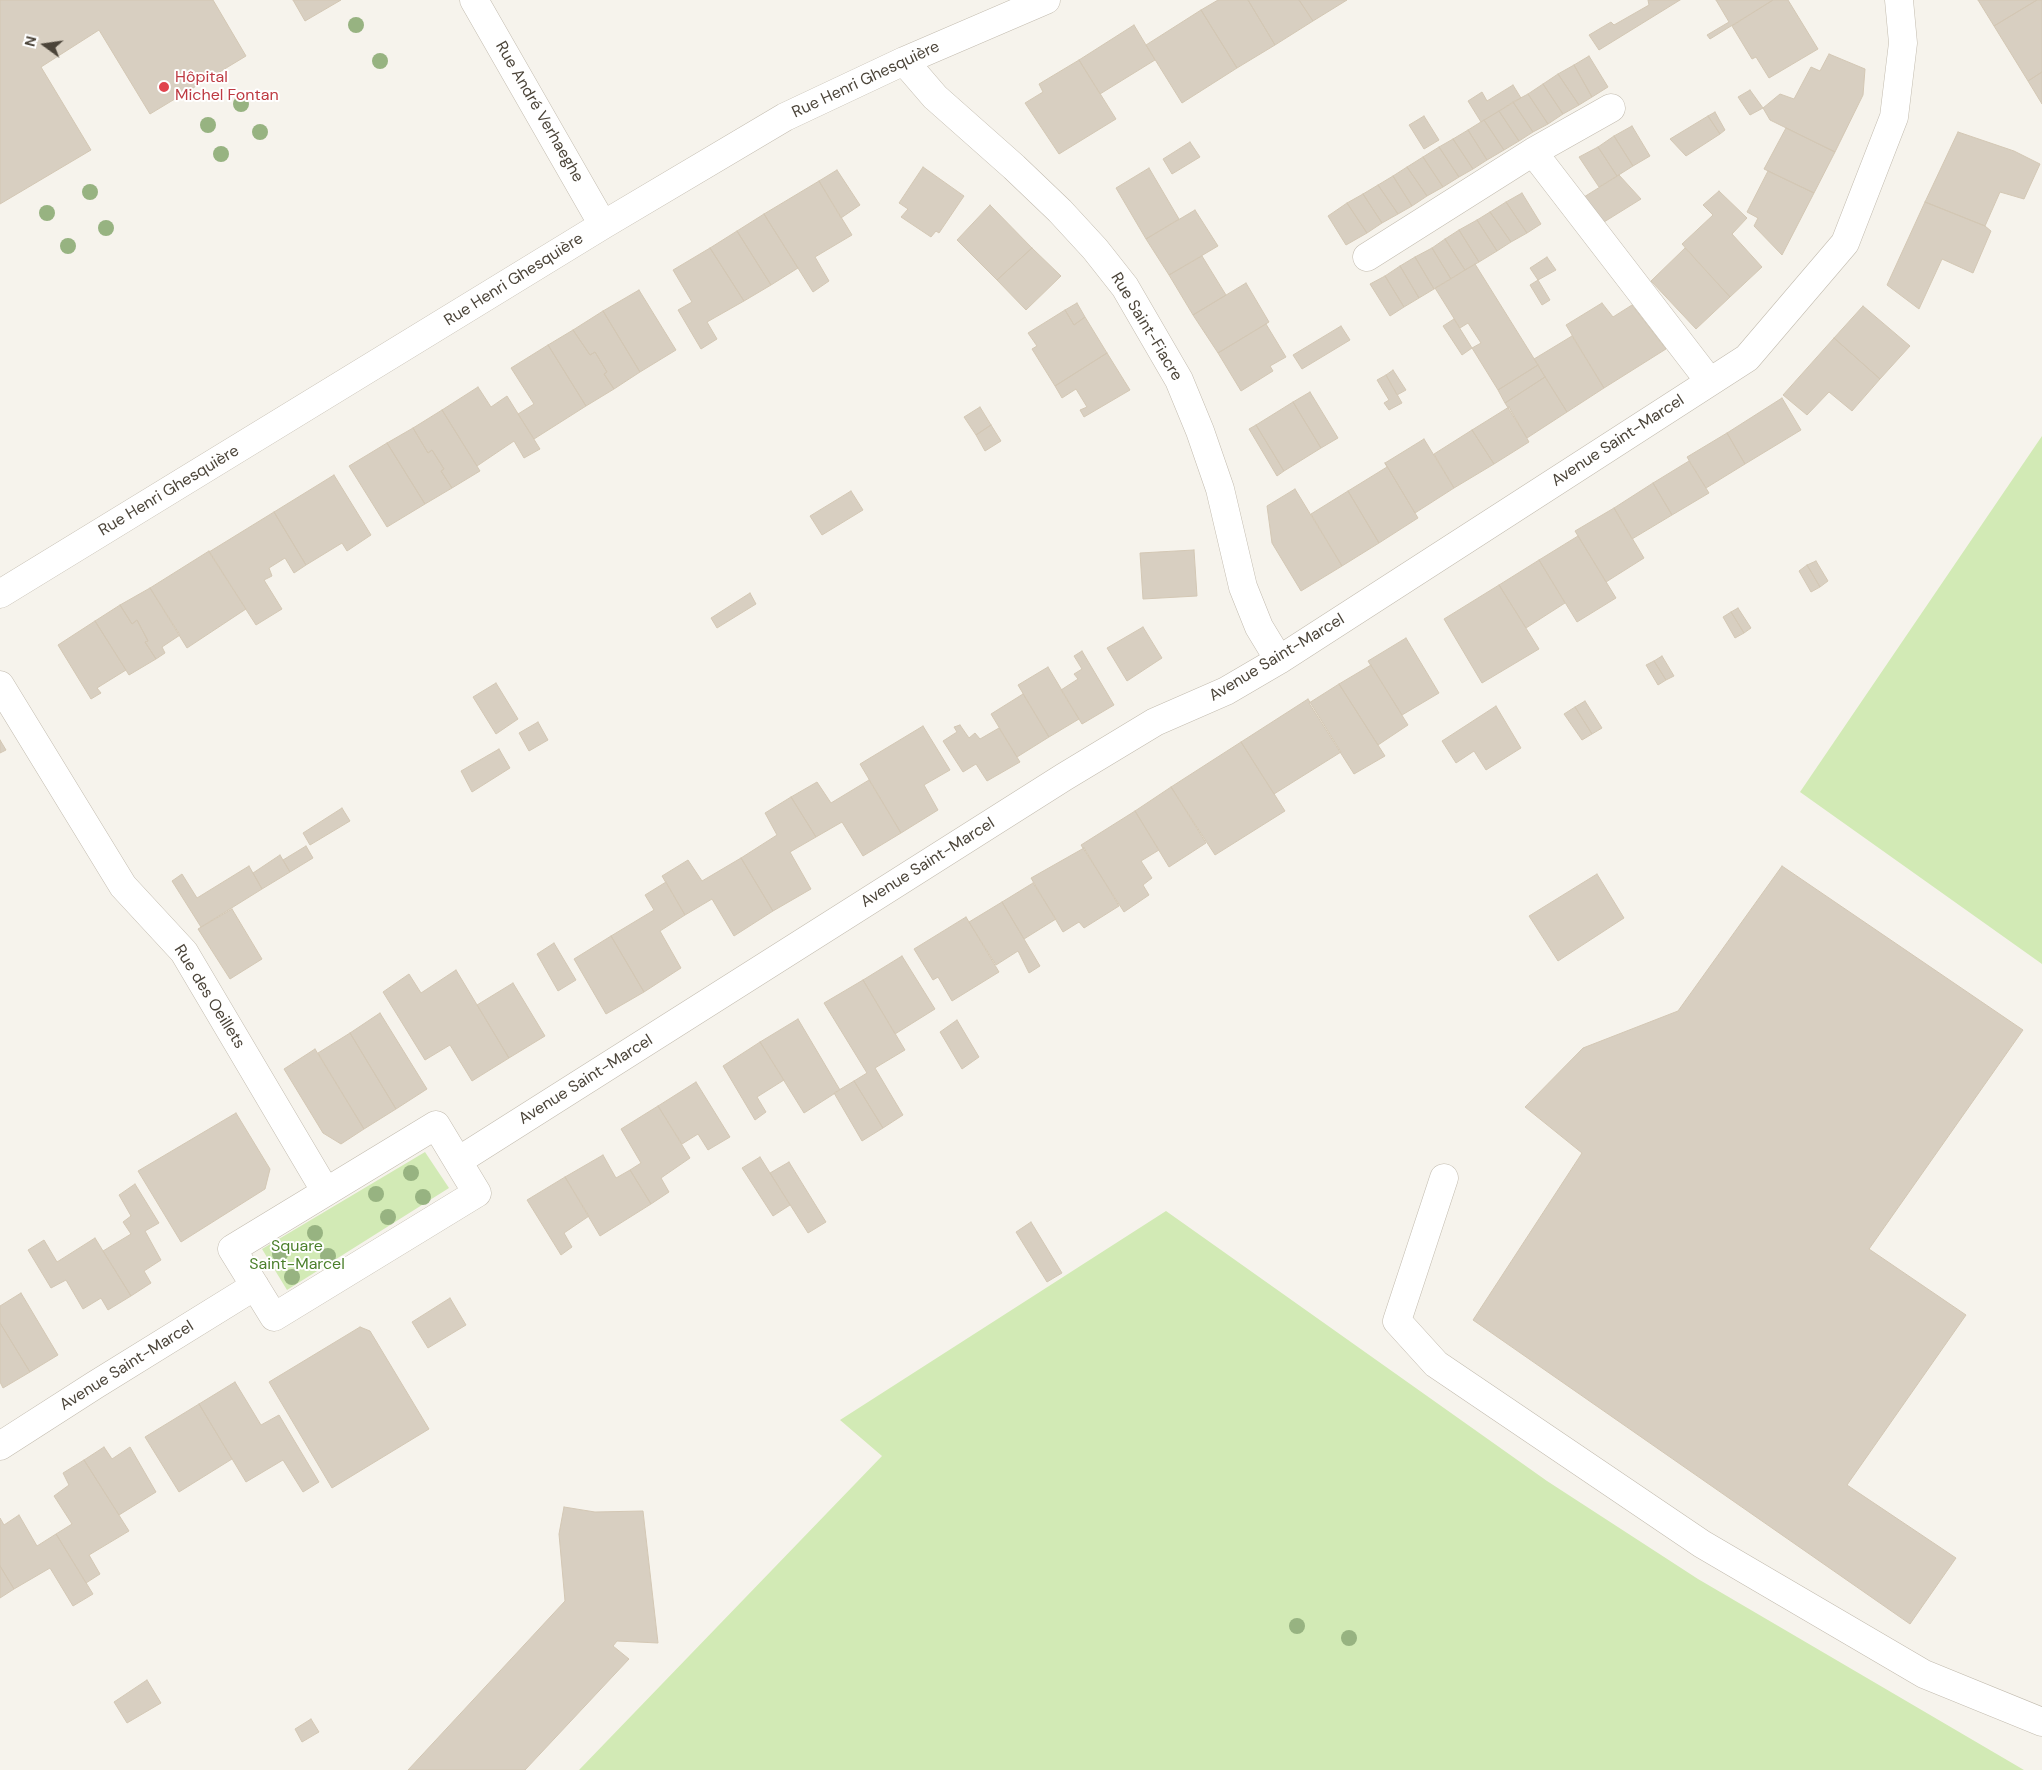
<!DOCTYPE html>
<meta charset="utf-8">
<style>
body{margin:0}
#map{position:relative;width:2042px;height:1770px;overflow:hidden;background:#f6f3ec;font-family:"DM Sans",sans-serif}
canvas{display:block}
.north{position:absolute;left:20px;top:20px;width:50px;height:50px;-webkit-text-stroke:4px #fff;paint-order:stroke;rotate:284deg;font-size:14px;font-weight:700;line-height:20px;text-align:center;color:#4b4439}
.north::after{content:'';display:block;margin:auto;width:18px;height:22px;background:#4b4439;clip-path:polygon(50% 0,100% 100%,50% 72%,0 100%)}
</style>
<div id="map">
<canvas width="2042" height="1770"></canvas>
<div class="north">N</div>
</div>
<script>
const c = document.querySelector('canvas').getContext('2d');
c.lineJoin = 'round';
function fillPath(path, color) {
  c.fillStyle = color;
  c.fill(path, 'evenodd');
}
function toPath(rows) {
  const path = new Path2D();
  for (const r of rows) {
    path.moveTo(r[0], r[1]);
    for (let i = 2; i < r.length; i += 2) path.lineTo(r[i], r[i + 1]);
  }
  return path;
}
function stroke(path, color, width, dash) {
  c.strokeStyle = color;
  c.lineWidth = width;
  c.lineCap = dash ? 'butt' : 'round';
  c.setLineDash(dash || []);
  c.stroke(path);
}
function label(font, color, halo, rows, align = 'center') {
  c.font = font + ' "DM Sans",sans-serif';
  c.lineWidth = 4;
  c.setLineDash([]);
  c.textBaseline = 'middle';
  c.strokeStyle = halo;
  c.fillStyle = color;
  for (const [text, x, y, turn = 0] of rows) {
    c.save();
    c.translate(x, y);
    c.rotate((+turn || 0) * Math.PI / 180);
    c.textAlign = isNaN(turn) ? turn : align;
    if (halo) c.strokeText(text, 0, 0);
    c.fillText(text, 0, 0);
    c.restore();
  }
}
const green = toPath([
 [2042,436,2042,964,1800,792],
 [425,1152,449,1188,287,1290,262,1249],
 [1166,1211,1547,1481,1698,1579,2024,1770,579,1770,882,1456,840,1420]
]);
const building = toPath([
 [0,0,213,0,246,56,150,114,99,30,41,67,91,150,0,204,0,0],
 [293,0,341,0,305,21,293,0],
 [1218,0,1248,0,1275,45,1237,68,1201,10,1218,0],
 [1248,0,1299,0,1313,21,1275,45,1248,0],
 [1299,0,1347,0,1313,21,1299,0],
 [1680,0,1599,50,1589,35,1611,22,1614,25,1649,5,1648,0,1680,0],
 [1716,0,1773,0,1710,39,1707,35,1729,22,1716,0],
 [1773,0,1788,0,1818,49,1769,78,1756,57,1752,59,1732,26,1773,0],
 [1978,0,2037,0,1994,26,1978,0],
 [2037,0,2042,0,2042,72,2028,81,1994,26,2037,0],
 [1201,10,1237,68,1182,103,1146,45,1201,10],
 [1134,25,1155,60,1100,94,1079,60,1134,25],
 [1829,54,1865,69,1863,95,1835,152,1770,120,1763,108,1780,94,1794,99,1811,67,1820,71,1829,54],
 [1589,56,1608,87,1592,97,1574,65,1589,56],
 [1079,60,1116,119,1059,154,1025,103,1043,92,1039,84,1079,60],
 [1574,65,1592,97,1579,105,1558,74,1574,65],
 [2042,72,2042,104,2028,81,2042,72],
 [1558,74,1579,105,1563,114,1543,84,1558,74],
 [1543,84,1563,114,1548,124,1528,94,1543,84],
 [1513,85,1521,98,1481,122,1468,101,1482,92,1487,101,1513,85],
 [1750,90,1763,108,1750,115,1738,97,1750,90],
 [1528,94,1548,124,1533,132,1513,102,1528,94],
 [1513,102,1533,132,1519,141,1499,111,1513,102],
 [1499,111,1519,141,1504,150,1484,120,1499,111],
 [1715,112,1725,130,1720,134,1708,116,1715,112],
 [1424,116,1439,140,1424,149,1409,125,1424,116],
 [1708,116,1720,134,1686,156,1670,139,1708,116],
 [1484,120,1504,150,1487,160,1468,130,1484,120],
 [1632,126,1650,156,1633,166,1614,136,1632,126],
 [1786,128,1835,152,1814,193,1764,169,1786,128],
 [1468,130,1487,160,1473,169,1453,139,1468,130],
 [1958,132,2014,151,2040,164,2024,199,2000,192,1985,226,1925,202,1958,132],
 [1614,136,1633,166,1617,176,1598,147,1614,136],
 [1453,139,1473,169,1459,177,1439,147,1453,139],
 [1190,142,1200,157,1172,174,1163,159,1190,142],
 [1439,147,1459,177,1443,187,1423,157,1439,147],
 [1598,147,1617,176,1599,187,1579,157,1598,147],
 [1423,157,1443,187,1427,196,1407,167,1423,157],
 [923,167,964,196,939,233,936,231,931,237,901,217,908,209,899,203,923,167],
 [1407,167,1427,196,1412,206,1393,176,1407,167],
 [1149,168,1179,219,1146,239,1116,188,1149,168],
 [837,170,860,205,841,218,819,181,837,170],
 [1768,171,1814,193,1782,255,1754,226,1758,218,1747,212,1768,171],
 [1619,175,1641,199,1604,222,1584,197,1619,175],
 [1393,176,1412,206,1398,214,1378,185,1393,176],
 [819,181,852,235,815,257,829,281,813,292,764,214,819,181],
 [1378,185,1398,214,1382,223,1363,194,1378,185],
 [1719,191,1747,218,1732,234,1762,267,1730,297,1682,244,1713,215,1703,205,1719,191],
 [1522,193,1541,224,1527,233,1506,202,1522,193],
 [1363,194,1382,223,1367,233,1347,203,1363,194],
 [1506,202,1527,233,1511,242,1490,212,1506,202],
 [1925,202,1985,226,1991,231,1973,273,1942,259,1919,309,1887,285,1925,202],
 [1347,203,1367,233,1346,245,1328,216,1347,203],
 [990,205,1032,248,997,280,957,240,990,205],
 [1195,210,1218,246,1169,275,1146,239,1195,210],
 [1490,212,1511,242,1497,251,1477,220,1490,212],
 [764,214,798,268,771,285,737,231,764,214],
 [1477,220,1497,251,1479,262,1459,230,1477,220],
 [1459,230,1479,262,1465,270,1445,239,1459,230],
 [737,231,771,285,744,301,710,248,737,231],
 [1445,239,1465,270,1451,279,1432,248,1445,239],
 [710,248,744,301,707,322,717,339,701,349,678,310,692,302,673,270,710,248],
 [1032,248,1061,276,1026,310,997,280,1032,248],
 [1432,248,1451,279,1434,289,1415,257,1432,248],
 [1685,248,1730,297,1696,329,1651,281,1685,248],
 [1202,256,1226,295,1193,315,1169,275,1202,256],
 [1415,257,1434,289,1419,298,1400,266,1415,257],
 [1547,257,1556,270,1538,280,1530,268,1547,257],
 [1475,264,1538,365,1498,390,1472,348,1481,343,1468,323,1460,328,1435,288,1475,264],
 [1400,266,1419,298,1404,307,1385,276,1400,266],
 [1385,276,1404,307,1390,316,1370,284,1385,276],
 [1538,280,1550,300,1542,305,1530,285,1538,280],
 [1246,283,1269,322,1218,353,1193,315,1246,283],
 [639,290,676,350,640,372,603,311,639,290],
 [1077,303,1085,317,1074,325,1065,310,1077,303],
 [1602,303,1613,317,1632,305,1666,349,1604,388,1566,325,1602,303],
 [1863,306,1910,346,1880,379,1834,338,1863,306],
 [1065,310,1074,325,1085,317,1107,353,1055,386,1032,349,1037,346,1028,333,1065,310],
 [603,311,640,372,614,389,604,374,607,372,595,352,590,355,573,330,603,311],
 [1454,319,1472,348,1462,355,1443,326,1454,319],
 [1266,324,1286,357,1270,366,1273,371,1241,391,1218,353,1266,324],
 [1341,326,1350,340,1302,369,1293,355,1341,326],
 [573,330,590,355,595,352,607,372,604,374,614,389,586,406,548,345,573,330],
 [1572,336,1604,388,1567,412,1534,359,1572,336],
 [1834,338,1880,379,1852,411,1829,392,1807,415,1783,395,1834,338],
 [548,345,586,406,534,439,518,414,534,404,511,368,548,345],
 [1107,353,1130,390,1084,417,1080,410,1087,407,1076,389,1062,398,1055,386,1107,353],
 [1538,365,1545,377,1505,403,1498,390,1538,365],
 [1393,370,1406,390,1397,395,1386,375,1393,370],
 [1386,375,1402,403,1389,410,1384,403,1389,400,1377,380,1386,375],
 [1545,377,1567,412,1527,438,1505,403,1545,377],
 [478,387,491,407,507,396,540,449,524,458,514,441,477,466,442,410,478,387],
 [1310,392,1338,438,1321,448,1293,402,1310,392],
 [1782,398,1801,430,1745,464,1727,433,1782,398],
 [1293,402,1321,448,1284,471,1256,425,1293,402],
 [980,407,991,425,976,435,964,417,980,407],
 [1509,407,1529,442,1494,464,1472,430,1509,407],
 [442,410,480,471,452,488,441,471,444,469,432,450,428,453,413,428,442,410],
 [991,425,1001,441,985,451,976,435,991,425],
 [1256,425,1284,471,1277,476,1249,429,1256,425],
 [413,428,428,453,432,450,444,469,441,471,452,488,425,504,387,443,413,428],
 [1472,430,1494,464,1454,488,1434,454,1472,430],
 [1727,433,1745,464,1706,488,1687,457,1727,433],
 [1424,439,1454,488,1415,513,1385,463,1424,439],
 [387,443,425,504,387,527,349,466,387,443],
 [1689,461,1709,493,1672,515,1653,483,1689,461],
 [1385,463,1418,518,1379,543,1348,491,1387,467,1385,463],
 [334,475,371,535,347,551,342,543,306,565,274,512,334,475],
 [1653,483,1672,515,1632,539,1614,508,1653,483],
 [1295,489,1342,566,1301,591,1272,543,1267,506,1295,489],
 [851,491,863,510,822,535,810,516,851,491],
 [1348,491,1379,543,1342,566,1311,514,1348,491],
 [1614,508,1644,558,1606,582,1575,531,1614,508],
 [274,512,306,565,294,573,285,558,269,568,272,576,264,580,282,609,256,625,209,552,274,512],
 [1578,536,1616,598,1577,622,1539,560,1578,536],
 [1194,550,1197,596,1143,599,1140,553,1194,550],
 [209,551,246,609,187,648,150,588,209,551],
 [1539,560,1565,603,1526,628,1499,585,1539,560],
 [1816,561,1828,581,1820,587,1807,565,1816,561],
 [1807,565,1820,587,1811,592,1799,571,1807,565],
 [1499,585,1539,649,1482,683,1444,619,1499,585],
 [150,588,180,635,162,647,165,653,156,659,145,642,148,641,137,620,132,624,120,605,150,588],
 [750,593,756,604,717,628,711,618,750,593],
 [120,605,132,624,137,620,148,641,145,642,156,659,129,675,95,621,120,605],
 [1738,608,1751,628,1744,633,1731,612,1738,608],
 [1731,612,1744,633,1735,638,1723,617,1731,612],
 [95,621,126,670,97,688,101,693,91,699,58,645,95,621],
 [1143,627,1162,658,1127,681,1107,648,1143,627],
 [1406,638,1439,693,1402,715,1368,661,1406,638],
 [1082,651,1114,705,1082,724,1061,690,1078,679,1074,674,1082,669,1074,656,1082,651],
 [1662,656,1674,676,1666,680,1654,661,1662,656],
 [1654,661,1666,680,1658,685,1646,665,1654,661],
 [1371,665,1408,725,1378,745,1339,684,1371,665],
 [1048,667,1079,719,1049,737,1018,685,1048,667],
 [496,683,518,719,496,734,473,697,496,683],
 [1339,684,1385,756,1354,774,1309,703,1339,684],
 [1023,694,1049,737,1017,757,991,714,1023,694],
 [1308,699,1341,752,1274,794,1241,742,1308,699],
 [1585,701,1602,728,1592,734,1575,707,1585,701],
 [1496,706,1521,748,1486,770,1474,751,1456,763,1442,741,1496,706],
 [1575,707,1592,734,1582,740,1564,714,1575,707],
 [538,722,548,740,529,751,519,733,538,722],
 [960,725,969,738,975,733,980,739,999,728,1020,762,987,781,976,764,963,772,943,741,957,732,954,727,960,725],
 [923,726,950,770,924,785,938,810,901,833,860,764,923,726],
 [0,740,6,750,0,753,0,740],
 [1241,742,1285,811,1215,855,1171,787,1241,742],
 [499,749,510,768,472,792,461,771,499,749],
 [869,780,901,833,863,856,842,822,816,837,791,797,817,782,831,803,869,780],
 [1171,787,1206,843,1169,867,1135,811,1171,787],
 [791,797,816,837,790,852,811,889,773,911,741,858,777,835,765,813,791,797],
 [342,808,350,821,310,845,303,833,342,808],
 [1135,811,1159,850,1141,861,1152,878,1143,885,1149,895,1124,912,1081,845,1135,811],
 [306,846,313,858,290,872,283,860,306,846],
 [1084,848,1119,906,1084,928,1079,922,1063,932,1031,878,1084,848],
 [280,855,290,872,262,889,253,873,280,855],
 [741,858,773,911,734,936,712,899,685,915,662,876,688,860,702,881,741,858],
 [249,866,262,889,201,927,172,881,182,874,197,898,249,866],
 [1782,866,2023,1030,1869,1249,1966,1315,1847,1485,1956,1558,1910,1624,1473,1320,1582,1153,1525,1107,1583,1048,1678,1011,1782,866],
 [1597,874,1624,918,1558,961,1529,916,1597,874],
 [666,882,685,915,660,931,681,968,644,992,611,936,654,910,645,895,666,882],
 [1033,883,1056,919,1024,939,1002,902,1033,883],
 [1002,902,1040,966,1029,973,1018,951,996,965,969,922,1002,902],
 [232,909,262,959,230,979,198,929,232,909],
 [966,917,999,972,952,1001,938,977,933,980,914,949,966,917],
 [611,936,644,992,606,1014,574,959,611,936],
 [554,943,576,980,558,991,537,954,554,943],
 [902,956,935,1009,895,1034,863,980,902,956],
 [456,970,509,1058,472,1081,450,1045,425,1060,383,992,409,974,421,993,456,970],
 [863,980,905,1050,875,1068,903,1115,883,1128,854,1081,867,1073,824,1003,863,980],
 [513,983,545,1036,509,1058,477,1005,513,983],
 [380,1013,427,1089,396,1109,350,1033,380,1013],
 [798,1019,840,1090,804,1113,760,1042,798,1019],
 [957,1020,979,1057,962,1069,940,1032,957,1020],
 [350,1033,396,1109,364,1129,318,1053,350,1033],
 [760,1042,784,1080,757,1097,766,1112,755,1120,723,1066,760,1042],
 [315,1049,364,1129,341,1144,323,1133,284,1069,315,1049],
 [854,1081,883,1128,862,1141,834,1093,854,1081],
 [696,1082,730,1137,708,1150,698,1134,682,1144,658,1106,696,1082],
 [658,1106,690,1158,661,1178,669,1192,651,1204,630,1170,641,1163,621,1129,658,1106],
 [236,1113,270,1169,265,1189,181,1242,138,1171,236,1113],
 [603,1155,616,1178,630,1170,651,1204,600,1236,565,1177,603,1155],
 [760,1157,790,1205,773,1216,742,1168,760,1157],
 [789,1162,826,1222,808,1233,770,1173,789,1162],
 [565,1177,589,1216,564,1233,572,1247,561,1255,527,1200,565,1177],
 [135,1184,159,1223,145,1231,161,1260,144,1271,151,1283,131,1296,103,1251,131,1234,123,1222,131,1216,119,1195,135,1184],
 [1031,1222,1062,1273,1047,1282,1016,1232,1031,1222],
 [95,1238,131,1296,108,1310,101,1298,83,1309,66,1280,51,1288,28,1250,44,1240,57,1262,95,1238],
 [21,1293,58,1355,30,1372,0,1323,0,1306,21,1293],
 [450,1298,466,1325,428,1348,412,1322,450,1298],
 [0,1323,30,1372,3,1388,0,1382,0,1323],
 [360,1327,370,1331,429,1429,332,1488,269,1382,360,1327],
 [235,1382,261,1425,279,1415,319,1482,303,1492,283,1460,246,1482,199,1404,235,1382],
 [199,1404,232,1459,179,1492,145,1437,199,1404],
 [104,1447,112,1459,130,1447,156,1492,119,1515,84,1460,104,1447],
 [84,1460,129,1531,89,1555,100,1574,86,1583,56,1534,72,1524,54,1496,69,1485,63,1473,84,1460],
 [564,1507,595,1512,643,1511,658,1643,617,1641,613,1646,629,1659,525,1770,408,1770,565,1601,559,1534,564,1507],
 [19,1515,37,1546,56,1534,93,1594,73,1606,50,1568,14,1589,0,1566,0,1518,4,1525,19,1515],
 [0,1566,14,1589,0,1598,0,1566],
 [147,1680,161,1703,127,1723,114,1702,147,1680],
 [311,1719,319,1732,302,1742,295,1729,311,1719]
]);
const minor = toPath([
 [474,0,603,225],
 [904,61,935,97,1014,167,1060,211,1095,249,1125,287,1179,380,1200,431,1220,489,1243,587,1259,627,1279,660],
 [1533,152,1710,382],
 [1367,257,1533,152,1611,108],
 [0,594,603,225,785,117,904,61,1046,0],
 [0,685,123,886,184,952,326,1192],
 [436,1125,477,1193,274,1317,232,1249,436,1125],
 [458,1161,1064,777,1155,722,1226,691,1279,660,1747,358,1845,243,1894,117,1903,43,1899,0],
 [1444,1178,1397,1321,1436,1364,1702,1544,1924,1674,2042,1722],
 [0,1446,95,1385,255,1286]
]);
const trees = [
 [356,25],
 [380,61],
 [241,104],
 [208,125],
 [260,132],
 [221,154],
 [90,192],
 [47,213],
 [106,228],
 [68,246],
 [411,1173],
 [376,1194],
 [423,1197],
 [388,1217],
 [315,1233],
 [280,1254],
 [328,1256],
 [292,1277],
 [1297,1626],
 [1349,1638]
];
const markers = [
 [164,87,6,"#e0444e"]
];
const healthNames = [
 ["Hôpital",175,78],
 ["Michel Fontan",175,96]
];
const streetNames = [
 ["Rue Henri Ghesquière",866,80,-25],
 ["Rue André Verhaeghe",539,112,60],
 ["Rue Henri Ghesquière",514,280,-32],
 ["Rue Saint-Fiacre",1146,327,59],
 ["Avenue Saint-Marcel",1618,441,-33],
 ["Rue Henri Ghesquière",169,491,-31],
 ["Avenue Saint-Marcel",1277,658,-31],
 ["Avenue Saint-Marcel",928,863,-32],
 ["Rue des Oeillets",209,997,58],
 ["Avenue Saint-Marcel",586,1080,-32],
 ["Avenue Saint-Marcel",127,1366,-32]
];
const parkNames = [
 ["Square",297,1247],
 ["Saint-Marcel",297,1265]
];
fillPath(green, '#d2eab5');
fillPath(building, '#d8cfc1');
stroke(building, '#d3c7b4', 1);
stroke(minor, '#c2bbae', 29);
stroke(minor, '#fff', 28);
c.fillStyle = '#97b381';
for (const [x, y] of trees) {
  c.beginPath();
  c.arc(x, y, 8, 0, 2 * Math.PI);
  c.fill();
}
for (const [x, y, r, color] of markers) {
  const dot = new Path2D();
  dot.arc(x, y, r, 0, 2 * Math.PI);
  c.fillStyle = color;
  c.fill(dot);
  stroke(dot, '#fff', 2);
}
label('16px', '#be3a42', '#fff', healthNames, 'left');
label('16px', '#4b4439', '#fff', streetNames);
label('16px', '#4a7f2a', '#fff', parkNames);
</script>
